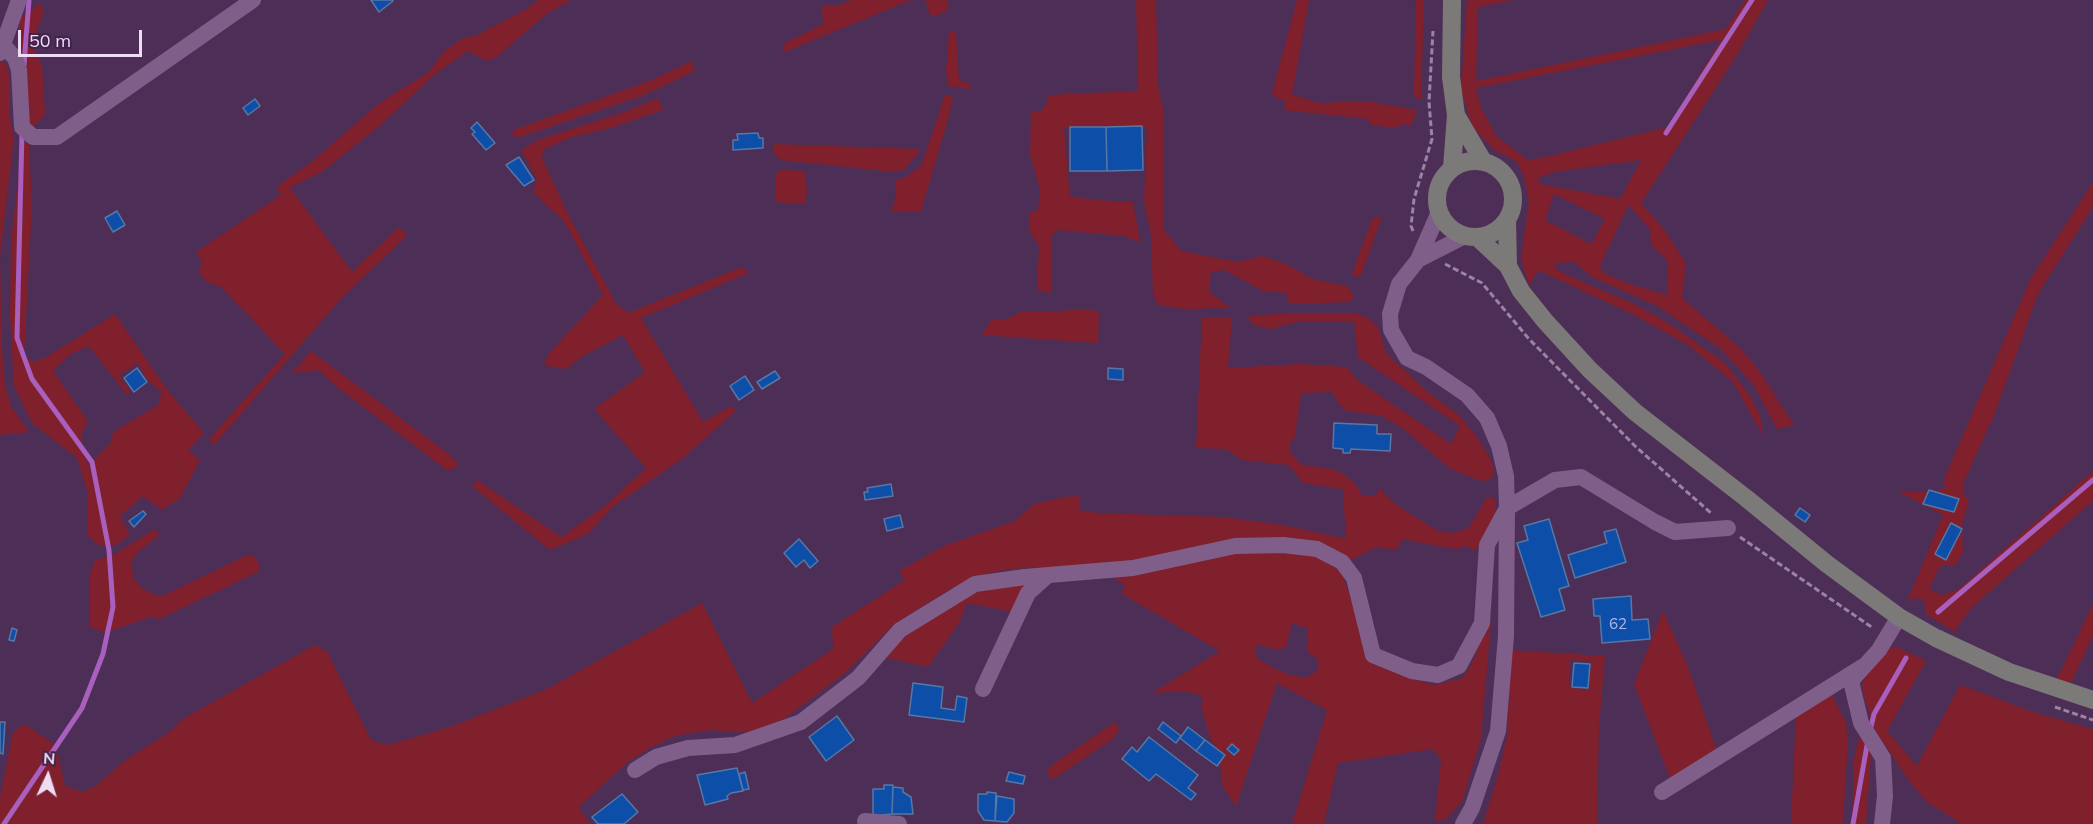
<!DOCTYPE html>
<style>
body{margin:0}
#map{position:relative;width:2093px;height:824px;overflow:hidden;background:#4d2e56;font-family:Mulish,sans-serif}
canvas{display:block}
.north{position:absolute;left:18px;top:746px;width:60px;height:60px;-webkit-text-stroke:4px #42234b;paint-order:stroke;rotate:4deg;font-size:16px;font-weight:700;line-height:24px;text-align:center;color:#eedbf4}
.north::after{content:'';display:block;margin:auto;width:21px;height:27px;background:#eedbf4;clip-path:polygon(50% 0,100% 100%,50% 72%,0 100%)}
.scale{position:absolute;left:18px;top:30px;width:124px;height:27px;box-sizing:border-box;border:3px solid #eedbf4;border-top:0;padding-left:8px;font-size:18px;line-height:21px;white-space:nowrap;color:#eedbf4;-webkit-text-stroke:4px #42234b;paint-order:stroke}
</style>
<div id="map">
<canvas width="2093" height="824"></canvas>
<div class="north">N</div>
<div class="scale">50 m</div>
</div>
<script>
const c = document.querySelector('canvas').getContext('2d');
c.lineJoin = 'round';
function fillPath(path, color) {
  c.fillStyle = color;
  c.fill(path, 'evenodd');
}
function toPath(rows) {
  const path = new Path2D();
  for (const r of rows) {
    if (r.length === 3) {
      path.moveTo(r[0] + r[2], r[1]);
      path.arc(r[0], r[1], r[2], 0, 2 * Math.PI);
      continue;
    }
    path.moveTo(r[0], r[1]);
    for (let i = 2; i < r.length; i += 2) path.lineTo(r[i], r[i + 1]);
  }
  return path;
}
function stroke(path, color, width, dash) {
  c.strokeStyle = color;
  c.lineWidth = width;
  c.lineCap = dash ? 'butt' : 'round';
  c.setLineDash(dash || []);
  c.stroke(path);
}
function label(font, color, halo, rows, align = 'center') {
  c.font = font + ' Mulish,sans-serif';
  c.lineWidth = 4.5;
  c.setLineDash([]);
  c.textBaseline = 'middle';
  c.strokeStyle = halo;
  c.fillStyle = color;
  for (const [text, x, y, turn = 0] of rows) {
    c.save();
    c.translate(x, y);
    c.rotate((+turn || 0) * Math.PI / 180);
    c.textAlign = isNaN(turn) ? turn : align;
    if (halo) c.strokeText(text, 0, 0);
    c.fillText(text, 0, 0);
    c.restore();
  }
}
const green = toPath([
 [538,0,571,0,546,14,498,56,487,61,468,51,434,75,382,124,323,171,290,188,352,272,399,227,407,235,338,302,214,445,209,439,285,354,222,288,206,281,199,273,202,262,196,252,281,195,277,188,283,182,313,161,378,104,429,72,444,51,464,38,475,36,525,10],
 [851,0,911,0,782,53,785,43,823,24,822,5,836,6],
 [925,0,948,0,947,11,931,17],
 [1136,0,1156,0,1158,85,1164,114,1164,230,1181,251,1238,262,1263,256,1288,265,1312,279,1347,286,1354,296,1350,302,1289,304,1286,293,1263,291,1225,270,1211,272,1209,292,1231,308,1183,309,1158,305,1153,294,1151,235,1144,201,1147,128,1064,128,1070,196,1094,200,1133,202,1140,242,1124,236,1058,230,1051,236,1051,293,1037,290,1039,246,1029,230,1029,213,1038,210,1039,201,1039,186,1030,155,1031,110,1040,112,1047,103,1047,95,1138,91],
 [1297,0,1309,0,1292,95,1320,103,1366,101,1417,110,1411,126,1403,124,1395,128,1371,125,1368,119,1284,110,1285,100,1278,99,1272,93],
 [1416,0,1424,0,1421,100,1414,96],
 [1467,0,1513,0,1478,7,1476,81,1726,29,1745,0,1768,0,1737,55,1641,203,1664,229,1686,263,1682,298,1740,348,1758,369,1794,425,1777,429,1753,384,1721,349,1657,306,1592,277,1574,262,1554,263,1556,269,1569,276,1632,303,1667,322,1725,363,1750,396,1760,416,1763,436,1733,382,1688,345,1634,315,1538,270,1529,286,1521,258,1529,201,1524,176,1516,161,1494,150,1472,126,1461,89],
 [1721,40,1668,127,1546,157,1528,160,1497,137,1481,108,1476,88],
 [1641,160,1620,199,1540,184,1538,178,1553,172],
 [1554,194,1605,219,1591,244,1545,220],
 [1628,205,1650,229,1651,245,1668,261,1667,295,1632,285,1602,272,1600,266],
 [40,3,44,14,37,29,36,54,42,65,45,114,33,127,25,121,19,19],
 [956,31,959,80,972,85,970,89,948,86,946,70,949,32],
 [2,61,7,66,10,82,10,119,14,137,0,256,2,347,5,386,11,407,29,432,0,435,0,62],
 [691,61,695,71,642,96,517,138,511,133,516,129,654,79],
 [945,95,953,97,949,116,921,211,891,211,896,197,895,180,902,179,921,166],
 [658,98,663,110,611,128,572,137,543,150,542,158,568,214,616,304,628,313,742,267,749,273,641,318,703,422,731,406,736,411,683,458,611,508,588,534,550,550,472,486,477,480,561,537,606,505,646,468,594,409,645,372,623,335,581,357,566,369,544,365,549,353,603,295,564,221,533,193,537,179,521,150,538,140,627,111],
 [24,144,29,144,32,206,24,355,33,362,45,358,115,314,168,391,204,433,188,450,200,460,180,498,162,510,143,496,120,516,130,535,116,545,98,545,87,535,87,490,77,458,32,423,14,386,10,315,11,242,21,151],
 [89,346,127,395,131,393,119,375,138,363,148,381,162,392,158,405,113,432,111,442,89,466,81,449,82,433,88,421,53,371,69,355],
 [773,144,921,149,905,169,894,172,781,160,774,154],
 [783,170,805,171,807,192,805,204,776,202,776,173],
 [2093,182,2093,207,2038,294,1995,413,1963,484,1964,494,1969,501,1962,525,1963,552,1956,565,1940,566,1929,589,1943,595,1959,589,2093,471,2093,501,1971,608,1954,632,1926,614,1924,600,1915,598,1907,602,1943,515,1899,492,1939,491,1945,487,1944,479,2031,278],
 [1382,216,1361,276,1355,277,1352,274,1372,219],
 [1076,309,1099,311,1098,343,982,335,991,320,1007,319,1023,311,1056,312],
 [1293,313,1353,313,1365,316,1378,327,1386,353,1429,393,1459,415,1476,436,1489,456,1493,466,1493,477,1485,481,1475,479,1449,468,1404,429,1382,416,1348,411,1338,404,1336,397,1331,392,1301,393,1295,436,1290,444,1290,451,1296,459,1302,465,1333,469,1346,476,1356,485,1362,496,1376,495,1379,489,1399,507,1438,531,1451,533,1468,529,1487,497,1493,497,1496,501,1495,514,1479,546,1473,551,1466,545,1458,549,1443,547,1402,539,1397,550,1377,547,1349,561,1322,545,1124,564,1009,569,985,574,950,589,896,623,845,673,775,726,753,733,711,730,675,736,650,748,629,761,579,807,590,824,0,824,0,797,13,732,24,724,56,745,65,786,83,792,97,785,124,761,171,731,181,720,315,645,327,651,371,740,388,745,450,727,547,689,702,603,752,703,833,649,832,627,905,580,899,571,944,546,1015,521,1034,504,1063,497,1080,496,1079,510,1098,513,1223,517,1283,525,1346,539,1343,489,1303,483,1289,465,1242,460,1226,449,1196,448,1202,318,1232,317,1228,368,1300,364,1347,367,1356,379,1451,444,1460,426,1358,357,1354,321,1300,321,1270,329,1253,325,1248,316],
 [311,351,450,455,459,465,448,471,338,388,319,370,292,373],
 [155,529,159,535,137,553,131,563,134,579,143,589,160,597,250,554,257,559,260,571,157,620,153,616,105,633,90,627,89,578,95,560,113,555],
 [1281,550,1317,556,1341,572,1373,655,1398,675,1434,685,1463,678,1473,661,1488,623,1491,622,1481,738,1462,802,1445,820,1435,821,1441,760,1433,749,1338,763,1324,824,1292,824,1327,710,1277,683,1236,806,1223,787,1218,751,1210,737,1201,707,1203,701,1200,695,1184,691,1152,693,1220,651,1122,594,1125,585,1112,577,1230,551],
 [1292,623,1307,628,1307,652,1318,659,1317,671,1305,678,1290,675,1273,668,1256,657,1255,644,1277,650,1286,647],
 [1007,582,1027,586,1013,612,967,603,959,623,928,667,883,657,915,626,988,586],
 [2093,604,2093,636,2070,685,2056,681],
 [1663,611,1688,667,1717,751,1671,781,1634,684],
 [1888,647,1899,648,1926,661,1887,731,1917,766,1960,685,2039,714,2093,729,2093,824,1962,824,1927,802,1909,781,1875,730,1863,693,1862,685,1865,676],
 [1511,650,1605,656,1599,727,1597,824,1483,824,1498,776,1507,736],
 [1570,660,1591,661,1589,689,1569,688],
 [1830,691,1846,723,1848,742,1843,824,1791,824,1796,711],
 [1115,722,1119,730,1113,739,1052,780,1046,771,1052,765],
 [1861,737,1871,755,1866,824,1852,824,1854,759,1858,740]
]);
const stream = toPath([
 [24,65,29,0],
 [1666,133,1752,0],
 [1938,612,2093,480],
 [1870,731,1874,714,1906,658],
 [4,824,82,708,103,654,113,607,109,550,92,462,32,379,17,338,22,132],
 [1853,824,1868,740]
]);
const building = toPath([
 [371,0,392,0,393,1,379,12,371,0],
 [255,99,260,106,248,115,243,108,255,99],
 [477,122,495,143,486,150,472,134,475,132,471,128,477,122],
 [1142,126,1143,170,1107,171,1106,127,1142,126],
 [1070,127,1106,127,1107,171,1070,171,1070,127],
 [758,133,759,138,763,138,763,148,733,150,733,140,738,140,737,134,758,133],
 [519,157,534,180,524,186,506,165,519,157],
 [117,211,125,225,113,232,105,218,117,211],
 [137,368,147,382,134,392,124,378,137,368],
 [1108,368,1123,369,1123,380,1108,379,1108,368],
 [775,371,780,378,762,389,757,382,775,371],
 [745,376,754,390,739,400,730,386,745,376],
 [1334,423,1377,425,1377,434,1391,434,1390,451,1351,449,1350,453,1343,453,1343,449,1333,448,1334,423],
 [891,484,893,496,865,500,864,492,868,492,867,488,891,484],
 [1929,490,1959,499,1954,512,1923,504,1929,490],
 [1800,508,1810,515,1805,522,1795,515,1800,508],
 [143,511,146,514,134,527,129,521,143,511],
 [900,515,903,527,887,531,884,519,900,515],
 [1549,519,1569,586,1559,589,1565,610,1541,617,1517,543,1528,540,1524,526,1549,519],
 [1951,523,1962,529,1946,560,1935,554,1951,523],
 [1616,529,1626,562,1575,578,1568,555,1607,543,1604,532,1616,529],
 [799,539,818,561,810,568,804,560,796,567,784,553,799,539],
 [1631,596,1632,620,1648,619,1650,639,1602,643,1600,616,1594,616,1593,599,1631,596],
 [12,628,17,630,14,641,9,640,12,628],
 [1574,663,1590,664,1588,688,1572,687,1574,663],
 [913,683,943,687,941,708,955,710,957,696,967,698,964,722,909,715,913,683],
 [837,716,854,740,826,761,809,737,837,716],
 [0,722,5,722,3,754,0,753,0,722],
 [1163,722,1181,736,1176,743,1158,729,1163,722],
 [1188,727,1205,740,1196,751,1180,738,1188,727],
 [1149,737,1198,775,1188,788,1196,794,1191,800,1156,774,1149,781,1122,759,1132,747,1137,752,1149,737],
 [1205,740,1225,755,1217,766,1196,751,1205,740],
 [1232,744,1239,750,1234,755,1227,749,1232,744],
 [737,768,743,791,731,793,727,796,728,799,705,805,697,775,737,768],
 [745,772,749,789,743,790,739,774,745,772],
 [1009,772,1025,776,1023,784,1006,781,1009,772],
 [884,785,893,785,892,814,873,816,873,789,884,789,884,785],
 [893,787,903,788,903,792,911,797,913,814,892,814,893,787],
 [987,792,996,793,995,821,984,820,978,811,978,794,987,794,987,792],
 [622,794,638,812,624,824,598,824,592,817,622,794],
 [997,796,1014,799,1014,813,1007,822,995,821,997,796]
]);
const path = toPath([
 [1413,231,1411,226,1414,199,1432,139,1429,102,1433,31],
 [1445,264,1482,283,1529,339,1635,446,1712,514],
 [1740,537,1873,628],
 [2055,707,2093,720]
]);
const street = toPath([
 [4,46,15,58,19,70,22,127,33,137,57,137,253,0],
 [0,53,19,0],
 [1439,212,1418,260,1399,284,1390,314,1391,330,1407,358,1426,367,1467,395,1487,418,1499,446,1506,476,1507,508,1506,636,1498,731,1472,808,1463,824],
 [1418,260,1465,236],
 [983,689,1028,593,1048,575],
 [635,770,656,757,688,748,735,745,801,722,858,678,900,630,975,584,1025,577,1133,568,1235,546,1283,545,1317,549,1342,562,1354,578,1373,655,1412,671,1438,675,1459,666,1482,623,1487,545,1507,508,1555,480,1581,477,1655,522,1675,532,1728,528],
 [1662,792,1862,667],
 [865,821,899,824],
 [1882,824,1885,796,1883,758,1861,723,1851,681,1879,650,1899,617]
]);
const secondary = toPath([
 [1452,0,1451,77,1456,115,1452,168],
 [1456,115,1483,161],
 [1475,199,38],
 [1507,220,1508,266],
 [1477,237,1508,266,1521,291,1545,321,1590,370,1635,412,1746,498,1827,564,1899,617,1936,638,2009,672,2093,700]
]);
const numberNames = [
 ["62",1618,624]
];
fillPath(green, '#80202c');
stroke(stream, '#a85fbd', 5);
fillPath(building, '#0d4fa8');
stroke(building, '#5977a4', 1.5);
stroke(path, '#9c83a3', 3, [6, 3]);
stroke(street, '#805e8a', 16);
stroke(secondary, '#7b7a79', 18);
label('15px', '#b6b8e1', null, numberNames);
</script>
